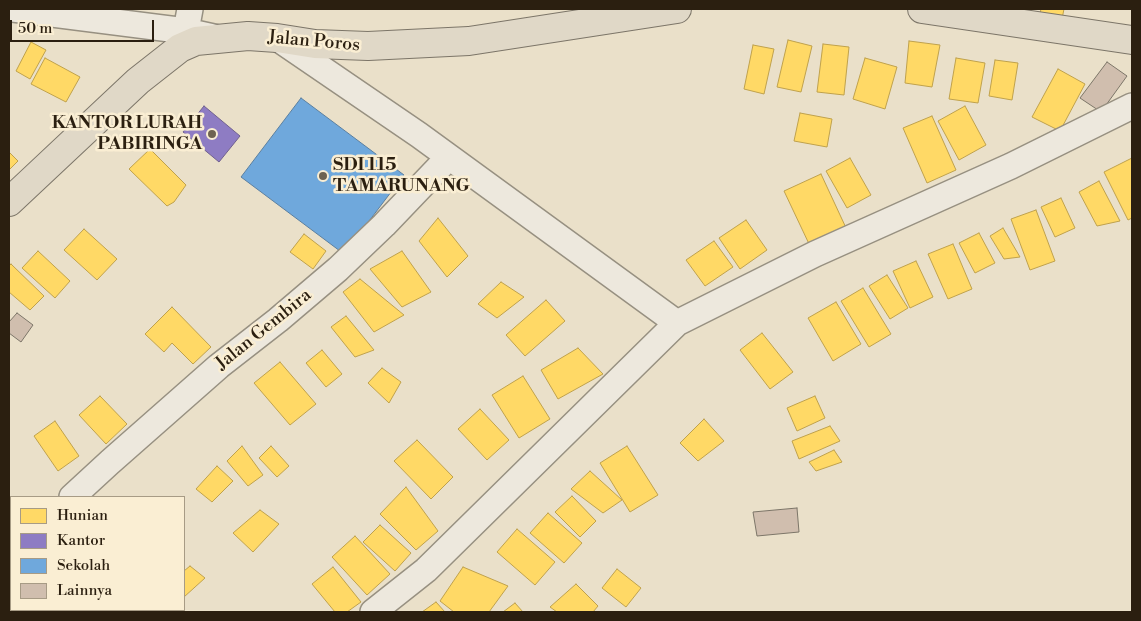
<!DOCTYPE html>
<style>
body{margin:0}
#map{position:relative;width:1141px;height:621px;overflow:hidden;background:#eae0c9;font-family:"Libre Bodoni",serif}
canvas{display:block}
.frame{position:absolute;inset:0;border:10px solid #2b1f10;pointer-events:none}
.legend{position:absolute;left:10px;top:496px;width:175px;height:115px;box-sizing:border-box;background:#faeed3;border:1px solid #a79b85;margin:0;padding:6px 9px;list-style:none;font-size:15px;color:#2b1f10}
.legend li{display:flex;align-items:center;gap:10px;height:25px}
.legend b{width:25px;border:1px solid #a79b85}
.scale{position:absolute;left:10px;top:20px;width:144px;height:22px;box-sizing:border-box;border:2px solid #2b1f10;border-top:0;padding-left:6px;font-size:15px;line-height:18px;white-space:nowrap;color:#2b1f10;-webkit-text-stroke:4px #faeed3;paint-order:stroke}
</style>
<div id="map">
<canvas width="1141" height="621"></canvas>
<div class="frame"></div>
<ul class="legend">
<li><b style="height:14px;background:#ffd966"></b>Hunian</li>
<li><b style="height:14px;background:#8e7cc3"></b>Kantor</li>
<li><b style="height:14px;background:#6fa8dc"></b>Sekolah</li>
<li><b style="height:14px;background:#d0beae"></b>Lainnya</li>
</ul>
<div class="scale">50 m</div>
</div>
<script>
const c = document.querySelector('canvas').getContext('2d');
c.lineJoin = 'round';
function fillPath(path, color) {
  c.fillStyle = color;
  c.fill(path, 'evenodd');
}
function toPath(rows) {
  const path = new Path2D();
  for (const r of rows) {
    path.moveTo(r[0], r[1]);
    for (let i = 2; i < r.length; i += 2) path.lineTo(r[i], r[i + 1]);
  }
  return path;
}
function stroke(path, color, width, dash) {
  c.strokeStyle = color;
  c.lineWidth = width;
  c.lineCap = dash ? 'butt' : 'round';
  c.setLineDash(dash || []);
  c.stroke(path);
}
function label(font, color, halo, rows, align = 'center') {
  c.font = font + ' "Libre Bodoni",serif';
  c.lineWidth = 5;
  c.setLineDash([]);
  c.textBaseline = 'middle';
  c.strokeStyle = halo;
  c.fillStyle = color;
  for (const [text, x, y, turn = 0] of rows) {
    c.save();
    c.translate(x, y);
    c.rotate((+turn || 0) * Math.PI / 180);
    c.textAlign = isNaN(turn) ? turn : align;
    if (halo) c.strokeText(text, 0, 0);
    c.fillText(text, 0, 0);
    c.restore();
  }
}
const homes = toPath([
 [1041,9,1064,9,1062,19,1040,13,1041,9],
 [788,40,812,46,801,92,777,87,788,40],
 [909,41,940,45,932,87,905,83,909,41],
 [31,42,46,50,30,79,16,71,31,42],
 [823,44,849,47,844,95,817,92,823,44],
 [753,45,774,49,764,94,744,89,753,45],
 [45,58,80,77,66,102,31,84,45,58],
 [865,58,897,67,885,109,853,99,865,58],
 [956,58,985,63,978,103,949,99,956,58],
 [995,60,1018,63,1012,100,989,96,995,60],
 [1058,69,1085,84,1060,131,1032,117,1058,69],
 [965,106,986,145,959,160,938,121,965,106],
 [800,113,832,119,827,147,794,141,800,113],
 [932,116,956,170,927,183,903,128,932,116],
 [150,149,186,185,174,202,167,206,129,169,150,149],
 [9,152,18,161,9,170,9,152],
 [850,158,871,195,847,208,826,171,850,158],
 [1132,158,1132,218,1128,220,1104,172,1132,158],
 [821,174,847,230,810,246,784,191,821,174],
 [1099,181,1120,221,1097,226,1079,192,1099,181],
 [1061,198,1075,228,1055,237,1041,207,1061,198],
 [1036,210,1055,261,1030,270,1011,219,1036,210],
 [438,218,468,256,447,277,419,241,438,218],
 [746,220,767,250,740,269,719,238,746,220],
 [1003,228,1020,257,1004,259,990,236,1003,228],
 [84,229,117,259,97,280,64,250,84,229],
 [979,233,995,263,975,273,959,243,979,233],
 [304,234,326,251,313,269,290,252,304,234],
 [714,241,733,267,705,286,686,260,714,241],
 [953,244,972,289,948,299,928,254,953,244],
 [38,251,70,281,55,298,22,268,38,251],
 [402,251,431,292,402,307,370,269,402,251],
 [916,261,933,297,910,308,893,271,916,261],
 [11,264,44,296,30,310,9,292,9,266,11,264],
 [887,275,908,308,890,319,869,286,887,275],
 [360,279,404,315,374,332,343,292,360,279],
 [501,282,524,297,497,318,478,304,501,282],
 [863,288,891,334,869,347,841,301,863,288],
 [546,300,565,321,525,356,506,335,546,300],
 [836,302,861,344,833,361,808,318,836,302],
 [172,307,211,347,193,364,172,343,164,352,145,334,172,307],
 [346,316,374,350,355,357,331,327,346,316],
 [762,333,793,372,770,389,740,350,762,333],
 [578,348,603,374,558,399,541,370,578,348],
 [322,350,342,374,326,387,306,363,322,350],
 [280,362,316,404,290,425,254,383,280,362],
 [382,368,401,382,389,403,368,383,382,368],
 [523,376,550,419,519,438,492,395,523,376],
 [100,396,127,424,106,444,79,415,100,396],
 [815,396,825,418,797,431,787,408,815,396],
 [480,409,509,440,487,460,458,429,480,409],
 [704,419,724,441,698,461,680,443,704,419],
 [55,421,79,456,58,471,34,436,55,421],
 [830,426,840,441,799,459,792,441,830,426],
 [417,440,453,477,431,499,394,461,417,440],
 [242,446,263,475,248,486,227,461,242,446],
 [271,446,289,466,277,477,259,458,271,446],
 [627,446,658,495,630,512,600,463,627,446],
 [834,450,842,462,816,471,809,462,834,450],
 [217,466,233,481,212,502,196,489,217,466],
 [590,471,622,500,603,513,571,489,590,471],
 [406,487,438,531,416,550,380,514,406,487],
 [572,496,596,521,580,537,555,512,572,496],
 [260,510,279,524,253,552,233,533,260,510],
 [548,513,582,543,564,563,530,533,548,513],
 [380,525,411,553,395,571,363,542,380,525],
 [517,529,555,562,535,585,497,552,517,529],
 [355,536,390,574,367,595,332,557,355,536],
 [190,566,205,578,184,597,184,571,190,566],
 [333,567,361,602,347,612,335,612,312,584,333,567],
 [463,567,508,586,489,612,454,612,440,601,463,567],
 [617,569,641,588,626,607,602,588,617,569],
 [11,578,11,607,9,604,9,580,11,578],
 [576,584,598,606,593,612,557,612,550,607,576,584],
 [436,602,445,612,422,612,436,602],
 [515,603,523,612,503,612,515,603],
 [14,610,44,610,41,612,17,612,14,610]
]);
const offices = toPath([
 [204,106,240,136,219,162,183,132,204,106]
]);
const schools = toPath([
 [301,98,404,175,344,254,241,177,301,98]
]);
const building = toPath([
 [1107,62,1127,76,1101,112,1080,98,1107,62],
 [17,313,33,325,21,342,9,333,9,322,17,313],
 [797,508,799,532,757,536,753,512,797,508]
]);
const minor = toPath([
 [13,9,186,31,218,38],
 [186,31,190,9],
 [277,38,419,135,677,323],
 [72,497,110,462,219,366,278,320,338,269,384,225,449,157],
 [9,555,11,553],
 [373,612,426,570,677,323,815,254,1011,166,1132,106]
]);
const major = toPath([
 [922,9,1132,40],
 [9,202,138,81,180,48,196,41,248,36,277,38,315,44,368,46,469,41,677,9]
]);
const markers = [
 [212,134,5,"#6e6351"],
 [323,176,5,"#6e6351"]
];
const streetNames = [
 ["Jalan Poros",314,42,5],
 ["Jalan Gembira",264,330,-39]
];
const poiNames = [
 ["KANTOR LURAH",202,124],
 ["PABIRINGA",202,145],
 ["SDI 115",333,166,"left"],
 ["TAMARUNANG",333,187,"left"]
];
fillPath(homes, '#ffd966');
stroke(homes, '#bfa14c', 1);
fillPath(offices, '#8e7cc3');
stroke(offices, '#70608d', 1);
fillPath(schools, '#6fa8dc');
stroke(schools, '#5b7f9f', 1);
fillPath(building, '#d0beae');
stroke(building, '#7c7568', 1);
stroke(minor, '#979081', 28);
stroke(major, '#7c7568', 30);
stroke(minor, '#ede8dd', 25);
stroke(major, '#e0d8c7', 28);
for (const [x, y, r, color] of markers) {
  const dot = new Path2D();
  dot.arc(x, y, r, 0, 2 * Math.PI);
  c.fillStyle = color;
  c.fill(dot);
  stroke(dot, '#faeed3', 2);
}
label('18px', '#2b1f10', '#faeed3', streetNames);
label('bold 18px', '#2b1f10', '#faeed3', poiNames, 'right');
</script>
